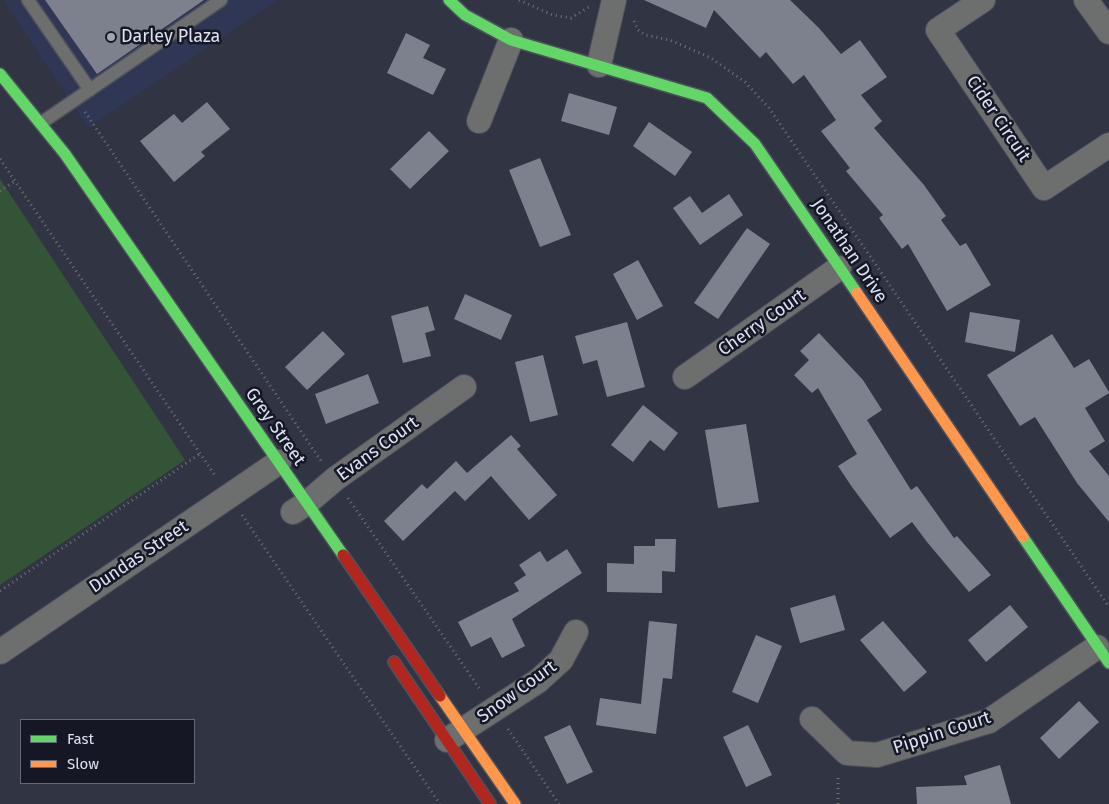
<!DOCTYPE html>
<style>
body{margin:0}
#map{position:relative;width:1109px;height:804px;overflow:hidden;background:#313442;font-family:"Fira Sans",sans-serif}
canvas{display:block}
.legend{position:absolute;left:20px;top:719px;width:175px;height:65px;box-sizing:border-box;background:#151824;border:1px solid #656977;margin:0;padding:6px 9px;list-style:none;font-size:15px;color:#dce2f3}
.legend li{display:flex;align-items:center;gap:10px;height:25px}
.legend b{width:25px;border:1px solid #656977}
</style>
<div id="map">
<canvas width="1109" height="804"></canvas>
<ul class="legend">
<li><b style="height:6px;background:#63d668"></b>Fast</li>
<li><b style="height:6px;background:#ff974d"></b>Slow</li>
</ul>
</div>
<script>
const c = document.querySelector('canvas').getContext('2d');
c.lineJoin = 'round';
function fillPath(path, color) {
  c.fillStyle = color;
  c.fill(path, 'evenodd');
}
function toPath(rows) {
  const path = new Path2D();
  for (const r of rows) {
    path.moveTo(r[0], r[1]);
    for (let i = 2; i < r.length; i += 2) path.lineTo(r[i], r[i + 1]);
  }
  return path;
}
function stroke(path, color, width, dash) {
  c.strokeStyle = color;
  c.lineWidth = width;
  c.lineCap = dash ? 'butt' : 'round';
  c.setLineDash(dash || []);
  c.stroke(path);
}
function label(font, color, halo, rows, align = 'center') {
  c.font = font + ' "Fira Sans",sans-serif';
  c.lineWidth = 5;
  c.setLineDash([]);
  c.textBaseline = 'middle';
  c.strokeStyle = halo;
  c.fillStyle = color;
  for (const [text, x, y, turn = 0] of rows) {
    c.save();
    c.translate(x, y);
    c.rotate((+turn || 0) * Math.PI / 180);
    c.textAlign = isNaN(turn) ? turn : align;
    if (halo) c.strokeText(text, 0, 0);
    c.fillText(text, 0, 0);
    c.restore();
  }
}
const built = toPath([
 [3,0,278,0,88,128]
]);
const green = toPath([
 [0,179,185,460,0,585]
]);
const building = toPath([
 [45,0,204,0,97,74],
 [644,0,790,0,819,28,841,54,860,40,887,77,861,95,882,121,874,128,924,185,946,216,941,220,960,246,966,243,991,285,947,311,908,244,902,249,879,218,883,215,846,171,850,168,821,131,836,120,804,75,793,84,766,52,760,58,714,10,706,28],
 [406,33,430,45,423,58,446,69,433,95,387,73],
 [569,93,617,107,609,135,561,121],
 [207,102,230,129,201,152,205,156,174,182,140,141,174,114,182,123],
 [649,122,692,152,675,176,633,146],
 [429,131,449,151,410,189,390,169],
 [540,158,571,235,540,247,509,170],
 [729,194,743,215,700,245,673,208,690,196,702,213],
 [747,228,770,244,718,319,694,303],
 [638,260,663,306,637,320,613,274],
 [465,294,512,315,501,340,454,319],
 [428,306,435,330,425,333,431,356,403,363,391,316],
 [970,312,1020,320,1015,352,965,342],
 [627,322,645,387,607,397,597,360,583,364,575,336],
 [323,331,345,354,307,390,285,367],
 [819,333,863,380,882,410,867,420,911,490,917,486,954,538,957,536,991,575,969,592,927,542,912,522,890,538,852,487,838,466,857,454,818,388,812,393,794,375,809,360,800,351],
 [1052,334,1074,368,1089,359,1109,392,1109,393,1085,408,1105,441,1089,451,1109,476,1109,522,1077,483,1035,417,1020,426,987,375],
 [543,355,558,415,530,422,515,362],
 [368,374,379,403,326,424,315,394],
 [643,405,678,433,664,451,650,440,633,462,611,445],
 [746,424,759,502,718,508,705,430],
 [511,435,521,446,517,449,557,495,529,520,491,476,465,501,455,491,403,541,384,521,422,484,427,489,456,461,467,473],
 [655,539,676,539,675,572,662,571,662,593,607,592,607,563,634,564,634,546,655,546],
 [567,549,582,573,512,619,525,646,502,658,491,637,471,647,458,622,519,591,514,583,526,575,519,565,540,551,547,562],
 [835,595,845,630,800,643,790,608],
 [1010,605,1028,627,986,662,968,640],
 [649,621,677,624,672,679,663,678,656,734,596,725,600,698,641,704],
 [883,621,927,672,904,692,860,640],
 [756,635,782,646,758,703,732,692],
 [1079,701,1099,722,1059,759,1040,738],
 [570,725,593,772,567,784,544,737],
 [748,725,772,775,746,787,723,737],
 [1000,765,1011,804,917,804,916,787,967,785,964,776]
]);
const path = toPath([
 [519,0,553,15,571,18,589,7],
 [634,21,638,30,645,35,670,40,711,58,745,82,769,108,1109,607],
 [85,112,321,461],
 [0,159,216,477],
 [0,191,15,181],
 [348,498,481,691],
 [242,515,440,804],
 [0,591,201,453],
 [508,729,559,804],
 [838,804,838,774]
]);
const lane = toPath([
 [28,0,90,90],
 [41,123,221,0]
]);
const street = toPath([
 [983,0,938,30,1044,188,1109,145],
 [1086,0,1109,32],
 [599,65,614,0],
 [479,121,511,40],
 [685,377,839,268],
 [293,512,307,503,335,479,464,387],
 [0,652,279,462],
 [812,719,847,753,877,755,989,721,1097,647],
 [447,740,538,681,561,660,576,632]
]);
const fast = toPath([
 [449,0,465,15,511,40,707,98,755,144,857,293],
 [0,74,65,154,343,555],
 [1023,537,1109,663]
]);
const slow = toPath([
 [857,293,1023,537],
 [440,696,515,804]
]);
const jam = toPath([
 [343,555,440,696],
 [394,662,490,804]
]);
const markers = [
 [111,37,5,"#a0a5b5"]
];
const poiNames = [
 ["Darley Plaza",121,37]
];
const streetNames = [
 ["Cider Circuit",998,119,56],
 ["Jonathan Drive",849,251,56],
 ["Cherry Court",762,323,-35],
 ["Grey Street",275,427,55],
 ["Evans Court",378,449,-36],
 ["Dundas Street",139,557,-34],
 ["Snow Court",517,692,-36],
 ["Pippin Court",942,733,-18]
];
fillPath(built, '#2f3755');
fillPath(green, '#345438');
fillPath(building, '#7d808d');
stroke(lane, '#4e515d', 15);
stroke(street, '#4e515d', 26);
stroke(fast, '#4e515d', 14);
stroke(slow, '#4e515d', 14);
stroke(jam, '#4e515d', 14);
stroke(path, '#707375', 3, [1, 4]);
stroke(lane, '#6c6f6e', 12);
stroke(street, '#6c6f6e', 24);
stroke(fast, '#63d668', 11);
stroke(slow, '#ff974d', 11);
stroke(jam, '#b3261e', 11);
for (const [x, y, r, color] of markers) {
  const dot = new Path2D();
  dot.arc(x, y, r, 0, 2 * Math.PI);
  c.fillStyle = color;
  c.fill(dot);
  stroke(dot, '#151824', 2);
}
label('18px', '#dce2f3', '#151824', poiNames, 'left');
label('18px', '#dce2f3', '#151824', streetNames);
</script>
